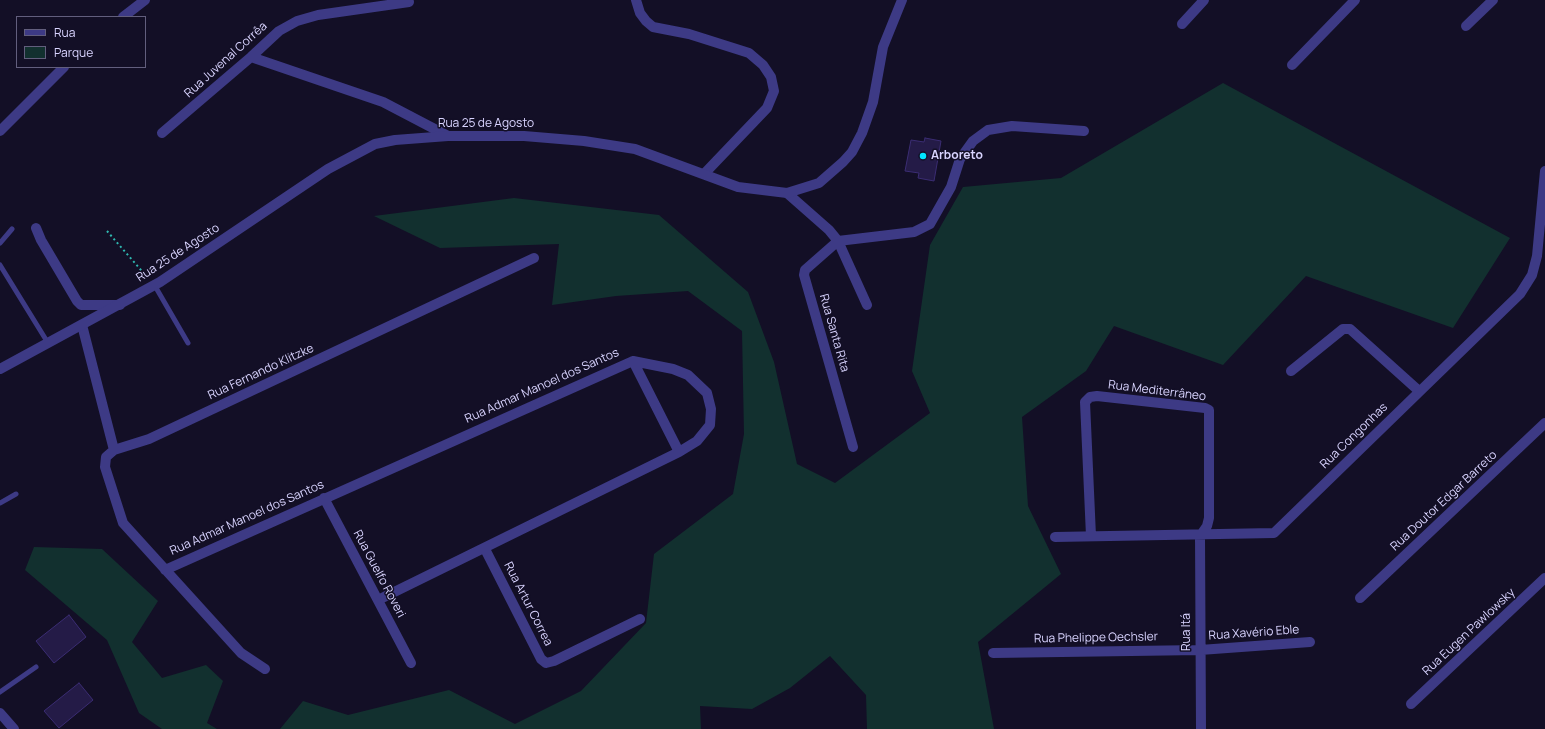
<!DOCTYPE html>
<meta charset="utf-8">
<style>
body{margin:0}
#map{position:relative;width:1545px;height:729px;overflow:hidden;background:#130f26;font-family:Manrope,sans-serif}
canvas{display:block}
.legend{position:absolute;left:16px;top:16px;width:130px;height:52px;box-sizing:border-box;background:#130f26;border:1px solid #625e7d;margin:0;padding:5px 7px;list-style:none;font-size:12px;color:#d9d4ff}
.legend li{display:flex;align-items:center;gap:8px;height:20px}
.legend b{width:20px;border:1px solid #625e7d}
</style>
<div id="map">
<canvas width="1545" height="729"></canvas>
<ul class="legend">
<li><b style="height:5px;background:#3d3a85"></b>Rua</li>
<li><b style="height:11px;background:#12302f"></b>Parque</li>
</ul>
</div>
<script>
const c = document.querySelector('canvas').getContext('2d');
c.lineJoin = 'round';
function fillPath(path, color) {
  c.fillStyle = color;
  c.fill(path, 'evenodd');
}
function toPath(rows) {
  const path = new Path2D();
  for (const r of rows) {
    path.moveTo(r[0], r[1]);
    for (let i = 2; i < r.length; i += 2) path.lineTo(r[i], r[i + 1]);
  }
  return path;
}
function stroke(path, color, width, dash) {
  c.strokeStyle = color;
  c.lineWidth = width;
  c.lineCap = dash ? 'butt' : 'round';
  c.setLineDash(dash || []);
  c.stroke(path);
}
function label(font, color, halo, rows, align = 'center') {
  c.font = font + ' Manrope,sans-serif';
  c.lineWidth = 3;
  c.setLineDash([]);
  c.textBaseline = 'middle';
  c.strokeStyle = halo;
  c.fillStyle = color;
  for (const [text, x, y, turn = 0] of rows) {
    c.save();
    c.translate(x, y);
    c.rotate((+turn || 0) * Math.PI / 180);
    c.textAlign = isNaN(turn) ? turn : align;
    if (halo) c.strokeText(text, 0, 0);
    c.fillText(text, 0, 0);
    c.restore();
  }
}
const green = toPath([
 [1223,83,1510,238,1453,328,1306,276,1223,365,1114,326,1086,371,1022,417,1028,506,1061,574,978,642,994,729,867,729,866,695,830,656,790,688,752,709,700,706,701,729,280,729,303,701,348,715,449,690,515,724,581,691,646,623,654,554,733,494,744,434,742,331,688,291,616,296,552,305,559,244,440,248,374,216,514,198,659,215,748,292,774,362,797,464,835,483,930,413,912,371,930,245,963,187,1061,178],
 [34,547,102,549,158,601,132,642,162,678,206,665,223,681,207,723,217,729,162,729,139,713,107,640,25,570]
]);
const building = toPath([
 [925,138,941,141,934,181,918,178,919,173,905,171,911,140,924,142,925,138],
 [69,615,86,637,54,663,36,641,69,615],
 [79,683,93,700,59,728,44,711,79,683]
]);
const path = toPath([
 [107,231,147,277]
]);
const service = toPath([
 [0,243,12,229],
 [0,265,48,343],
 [155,286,188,343],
 [0,503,16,494],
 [0,692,36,667]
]);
const minor = toPath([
 [636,0,640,13,646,21,653,27,689,34,749,53,763,65,771,77,774,91,767,108,704,174],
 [123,17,145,0],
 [1182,24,1204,0],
 [1466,26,1493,0],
 [251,57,383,102,448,136],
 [1292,65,1355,0],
 [0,131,64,67],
 [162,133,251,57,279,31,297,21,318,15,409,2],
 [787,193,829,230,838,241,867,305],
 [36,228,41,240,77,301,81,305,120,305],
 [82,325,114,450],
 [633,361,679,452],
 [1291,371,1343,329,1350,329,1419,391],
 [853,447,804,275,805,270,838,241,914,232,930,224,951,187,960,159,973,141,988,130,1012,126,1084,131],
 [324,498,411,663],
 [1091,536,1085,402,1090,397,1097,396,1205,408,1209,410,1209,518,1207,526,1200,536,1201,729],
 [1055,537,1274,533,1520,294,1532,275,1537,256,1545,171],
 [485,549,541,659,546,663,554,661,640,619],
 [165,570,633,361,673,369,688,375,707,393,711,409,710,425,697,441,679,452,378,600],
 [1360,598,1545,423],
 [993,653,1200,650,1310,642],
 [265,669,241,653,123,523,105,467,106,457,114,450,149,439,534,258],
 [1411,704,1545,578]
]);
const tertiary = toPath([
 [0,369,160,282,328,169,375,144,395,140,448,136,524,136,584,141,635,149,738,187,787,193,819,183,843,162,852,152,862,133,873,102,883,47,902,0],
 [0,713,14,729]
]);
const markers = [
 [923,156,4,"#00e5ff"]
];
const streetNames = [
 ["Rua Juvenal Corrêa",226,60,-42],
 ["Rua 25 de Agosto",486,124],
 ["Rua 25 de Agosto",178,253,-33],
 ["Rua Santa Rita",834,333,74],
 ["Rua Fernando Klitzke",261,372,-25],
 ["Rua Admar Manoel dos Santos",542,386,-24],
 ["Rua Mediterrâneo",1157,391,7],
 ["Rua Congonhas",1354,436,-44],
 ["Rua Doutor Edgar Barreto",1444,501,-43],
 ["Rua Admar Manoel dos Santos",247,518,-24],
 ["Rua Guelfo Roveri",379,574,62],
 ["Rua Artur Correa",528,604,63],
 ["Rua Itá",1187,632,-90],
 ["Rua Eugen Pawlowsky",1469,632,-43],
 ["Rua Xavério Eble",1254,633,-4],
 ["Rua Phelippe Oechsler",1096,638,-1]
];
const poiNames = [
 ["Arboreto",931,156]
];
fillPath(green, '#12302f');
fillPath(building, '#241b47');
stroke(building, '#3b2d73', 1);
stroke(path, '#2fb8b0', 2, [2, 3]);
stroke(service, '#3d3a85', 5);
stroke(minor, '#3d3a85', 10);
stroke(tertiary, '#3d3a85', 10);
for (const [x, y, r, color] of markers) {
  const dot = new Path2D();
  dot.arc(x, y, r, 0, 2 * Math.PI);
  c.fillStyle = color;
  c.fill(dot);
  stroke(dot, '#130f26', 1.5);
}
label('12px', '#d9d4ff', '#130f26', streetNames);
label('bold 12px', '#d9d4ff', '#130f26', poiNames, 'left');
</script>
